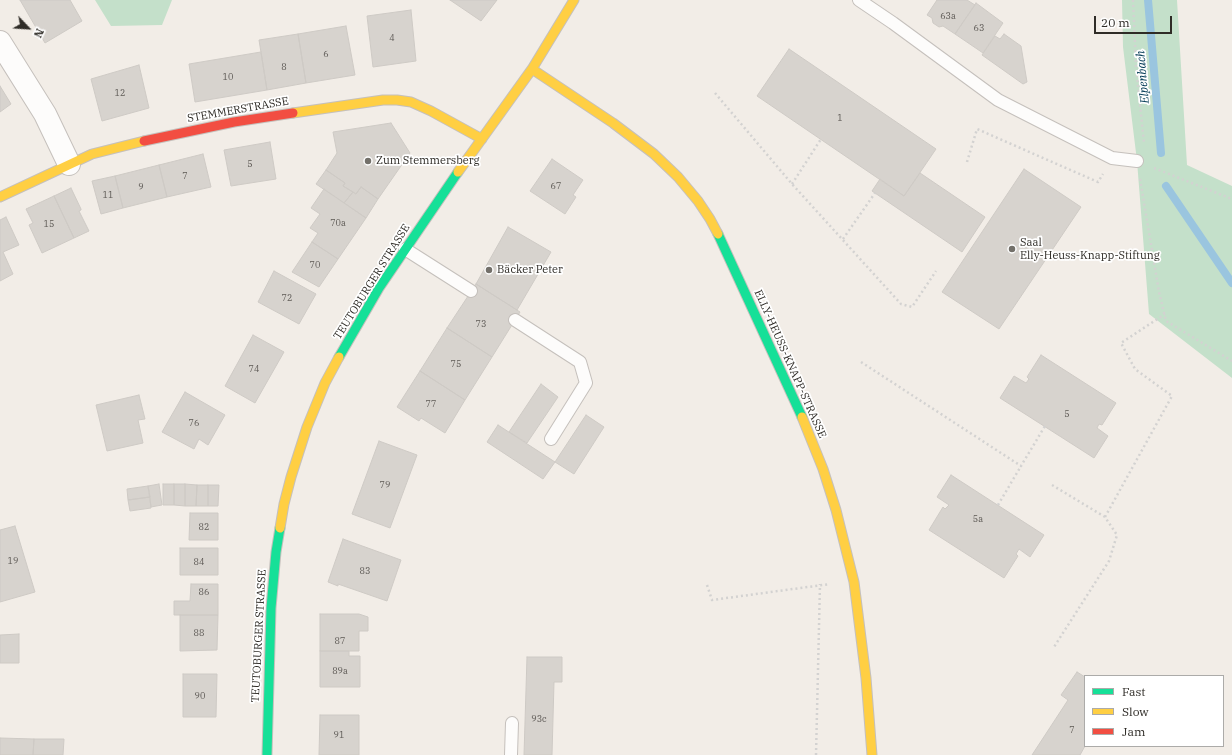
<!DOCTYPE html>
<meta charset="utf-8">
<style>
body{margin:0}
#map{position:relative;width:1232px;height:755px;overflow:hidden;background:#f2ede7;font-family:"IBM Plex Serif",serif}
canvas{display:block}
.legend{position:absolute;left:1084px;top:675px;width:140px;height:72px;box-sizing:border-box;background:#fff;border:1px solid #acaba9;margin:0;padding:5px 7px;list-style:none;font-size:12px;color:#2f2c27}
.legend li{display:flex;align-items:center;gap:8px;height:20px}
.legend b{width:20px;border:1px solid #acaba9}
.north{position:absolute;left:8px;top:8px;width:40px;height:40px;-webkit-text-stroke:3px #fff;paint-order:stroke;rotate:115deg;font-size:11px;font-weight:700;line-height:16px;text-align:center;color:#2f2c27}
.north::after{content:'';display:block;margin:auto;width:14px;height:18px;background:#2f2c27;clip-path:polygon(50% 0,100% 100%,50% 72%,0 100%)}
.scale{position:absolute;left:1094px;top:16px;width:78px;height:18px;box-sizing:border-box;border:2px solid #2f2c27;border-top:0;padding-left:5px;font-size:12px;line-height:14px;white-space:nowrap;color:#2f2c27;-webkit-text-stroke:3px #fff;paint-order:stroke}
</style>
<div id="map">
<canvas width="1232" height="755"></canvas>
<ul class="legend">
<li><b style="height:5px;background:#16e098"></b>Fast</li>
<li><b style="height:5px;background:#ffcf43"></b>Slow</li>
<li><b style="height:5px;background:#f24e42"></b>Jam</li>
</ul>
<div class="north">N</div>
<div class="scale">20 m</div>
</div>
<script>
const c = document.querySelector('canvas').getContext('2d');
c.lineJoin = 'round';
function fillPath(path, color) {
  c.fillStyle = color;
  c.fill(path, 'evenodd');
}
function toPath(rows) {
  const path = new Path2D();
  for (const r of rows) {
    path.moveTo(r[0], r[1]);
    for (let i = 2; i < r.length; i += 2) path.lineTo(r[i], r[i + 1]);
  }
  return path;
}
function stroke(path, color, width, dash) {
  c.strokeStyle = color;
  c.lineWidth = width;
  c.lineCap = dash ? 'butt' : 'round';
  c.setLineDash(dash || []);
  c.stroke(path);
}
function label(font, color, halo, rows, align = 'center') {
  c.font = font + ' "IBM Plex Serif",serif';
  c.lineWidth = 3.5;
  c.setLineDash([]);
  c.textBaseline = 'middle';
  c.strokeStyle = halo;
  c.fillStyle = color;
  for (const [text, x, y, turn = 0] of rows) {
    c.save();
    c.translate(x, y);
    c.rotate((+turn || 0) * Math.PI / 180);
    c.textAlign = isNaN(turn) ? turn : align;
    if (halo) c.strokeText(text, 0, 0);
    c.fillText(text, 0, 0);
    c.restore();
  }
}
const green = toPath([
 [95,0,172,0,162,25,111,26],
 [1122,0,1177,0,1187,165,1232,186,1232,378,1149,314,1137,161,1123,47]
]);
const stream = toPath([
 [1148,0,1161,153],
 [1166,186,1232,283]
]);
const building = toPath([
 [20,0,70,0,82,21,45,43,20,0],
 [450,0,497,0,481,21,450,0],
 [937,0,967,0,975,5,955,34,943,26,939,27,933,23,932,18,927,15,937,0],
 [976,3,1003,23,983,53,955,34,976,3],
 [411,10,416,61,373,67,367,16,411,10],
 [346,26,355,75,306,83,298,34,346,26],
 [298,34,306,83,267,90,259,40,298,34],
 [1004,34,1021,46,1027,82,1023,84,982,55,995,36,1000,39,1004,34],
 [789,49,936,149,904,196,757,96,789,49],
 [261,52,267,90,195,102,189,64,261,52],
 [139,65,149,108,102,121,91,79,139,65],
 [0,86,11,104,0,112,0,86],
 [391,123,410,153,378,199,361,187,356,194,343,186,345,183,326,170,337,153,333,132,391,123],
 [270,142,276,179,231,186,224,150,270,142],
 [203,154,211,187,167,197,159,165,203,154],
 [552,159,583,180,573,195,576,197,565,214,530,191,552,159],
 [159,165,167,197,123,208,115,176,159,165],
 [1024,169,1081,207,999,329,942,292,1024,169],
 [326,170,345,183,343,186,353,192,344,203,316,184,326,170],
 [920,173,985,217,962,252,872,191,880,179,904,196,920,173],
 [115,176,123,208,101,214,92,181,115,176],
 [361,187,378,199,366,218,344,203,353,192,356,194,361,187],
 [71,188,81,209,81,210,79,211,89,231,74,238,54,196,71,188],
 [324,189,366,218,338,259,312,242,318,233,310,228,320,214,311,208,324,189],
 [54,196,74,238,42,253,29,225,33,223,26,209,54,196],
 [6,217,19,245,3,252,13,274,0,281,0,220,6,217],
 [508,227,551,252,517,310,476,284,508,227],
 [312,242,338,259,319,287,292,272,312,242],
 [274,271,316,294,299,324,258,302,274,271],
 [476,284,520,312,492,357,447,328,476,284],
 [447,328,492,357,465,400,420,371,447,328],
 [253,335,284,352,255,403,225,386,253,335],
 [1041,355,1116,403,1102,425,1099,424,1097,428,1108,436,1094,458,1000,398,1014,376,1026,383,1029,379,1027,377,1041,355],
 [420,371,465,400,445,433,421,418,419,421,397,407,420,371],
 [541,384,558,397,527,443,509,432,541,384],
 [185,392,225,415,208,445,199,439,194,449,162,432,185,392],
 [139,395,145,419,138,420,143,443,107,451,96,405,139,395],
 [586,415,604,427,574,474,555,462,586,415],
 [498,425,555,462,543,479,487,442,498,425],
 [379,441,417,455,390,528,352,514,379,441],
 [951,475,1044,535,1030,557,1019,549,1016,554,1018,556,1004,578,929,530,943,507,945,509,949,505,937,497,951,475],
 [159,484,162,505,151,507,148,486,159,484],
 [163,484,174,484,174,505,163,505,163,484],
 [174,484,185,484,185,506,174,505,174,484],
 [185,484,197,485,196,506,185,506,185,484],
 [197,485,208,485,208,506,196,506,197,485],
 [208,485,219,485,218,506,208,506,208,485],
 [148,486,150,497,128,500,127,489,148,486],
 [150,497,151,508,130,511,128,500,150,497],
 [190,513,218,513,218,540,189,540,190,513],
 [15,526,35,592,0,602,0,530,15,526],
 [343,539,401,560,387,601,338,584,338,586,328,582,343,539],
 [180,548,218,548,218,575,180,575,180,548],
 [191,584,218,584,218,615,174,615,174,601,190,601,191,584],
 [320,614,359,614,368,617,368,631,359,631,359,651,320,651,320,614],
 [180,615,218,615,217,650,180,651,180,615],
 [19,634,19,663,0,663,0,635,19,634],
 [320,651,349,651,349,656,360,656,360,687,320,687,320,651],
 [527,657,562,657,562,682,554,682,552,755,524,755,527,657],
 [1077,672,1085,677,1085,746,1080,755,1032,755,1068,700,1061,695,1077,672],
 [183,674,217,674,216,717,183,717,183,674],
 [320,715,359,715,359,755,319,755,320,715],
 [0,738,34,739,33,755,0,755,0,738],
 [34,739,64,739,63,755,33,755,34,739]
]);
const path = toPath([
 [1133,0,1136,66,1144,143],
 [715,93,792,184,901,304,912,307,936,271],
 [967,162,977,129,1098,182,1103,174],
 [1154,168,1232,199],
 [1140,179,1159,292,1166,321,1232,361],
 [792,184,821,139],
 [843,239,875,193],
 [861,362,1021,466,1045,426],
 [1052,485,1105,517,1117,535,1109,561,1054,647],
 [998,505,1021,466],
 [1105,517,1172,396,1135,369,1121,343,1165,314],
 [707,585,712,600,830,584],
 [816,755,820,584]
]);
const lane = toPath([
 [859,0,893,23,998,100,1112,158,1137,161],
 [405,249,471,291],
 [515,320,580,362,586,383,551,439],
 [511,755,512,723]
]);
const street = toPath([
 [0,42,45,114,69,164]
]);
const fast = toPath([
 [718,234,802,417],
 [339,357,379,288,458,172],
 [267,755,271,608,276,552,280,528]
]);
const slow = toPath([
 [532,69,613,123,654,154,678,177,698,201,710,219,718,234],
 [293,113,383,100,397,100,411,102,431,111,482,139],
 [458,172,532,69,574,0],
 [0,197,92,154,144,141],
 [802,417,823,469,836,510,854,582,866,678,872,755],
 [280,528,284,504,291,477,307,427,325,383,339,357]
]);
const jam = toPath([
 [144,141,234,122,293,113]
]);
const markers = [
 [368,161,4,"#73706a"],
 [1012,249,4,"#73706a"],
 [489,270,4,"#73706a"]
];
const numberNames = [
 ["63a",948,16],
 ["63",979,28],
 ["4",392,38],
 ["6",326,54],
 ["8",284,67],
 ["10",228,77],
 ["12",120,93],
 ["1",840,118],
 ["5",250,164],
 ["7",185,176],
 ["67",556,186],
 ["9",141,187],
 ["11",108,195],
 ["70a",338,223],
 ["15",49,224],
 ["70",315,265],
 ["72",287,298],
 ["73",481,324],
 ["75",456,364],
 ["74",254,369],
 ["77",431,404],
 ["5",1067,414],
 ["76",194,423],
 ["79",385,485],
 ["5a",978,519],
 ["82",204,527],
 ["19",13,561],
 ["84",199,562],
 ["83",365,571],
 ["86",204,592],
 ["88",199,633],
 ["87",340,641],
 ["89a",340,671],
 ["90",200,696],
 ["93c",539,719],
 ["7",1072,730],
 ["91",339,735]
];
const streetNames = [
 ["STEMMERSTRASSE",238,110,-10],
 ["TEUTOBURGER STRASSE",372,282,-58],
 ["ELLY-HEUSS-KNAPP-STRASSE",790,364,66],
 ["TEUTOBURGER STRASSE",259,636,-87]
];
const poiNames = [
 ["Zum Stemmersberg",376,161],
 ["Saal",1020,243],
 ["Elly-Heuss-Knapp-Stiftung",1020,256],
 ["Bäcker Peter",497,270]
];
const waterNames = [
 ["Elpenbach",1143,77,-95]
];
fillPath(green, '#c4e0ca');
stroke(stream, '#9ac5df', 8);
fillPath(building, '#d7d3ce');
stroke(building, '#cecac5', 1);
stroke(lane, '#c5c0bc', 14);
stroke(street, '#c5c0bc', 24);
stroke(fast, '#c5c0bc', 11);
stroke(slow, '#c5c0bc', 11);
stroke(jam, '#c5c0bc', 11);
stroke(path, '#d3d2d1', 2.5, [2, 3]);
stroke(lane, '#fdfcfb', 12);
stroke(street, '#fdfcfb', 22);
stroke(fast, '#16e098', 9);
stroke(slow, '#ffcf43', 9);
stroke(jam, '#f24e42', 9);
for (const [x, y, r, color] of markers) {
  const dot = new Path2D();
  dot.arc(x, y, r, 0, 2 * Math.PI);
  c.fillStyle = color;
  c.fill(dot);
  stroke(dot, '#fff', 1.5);
}
label('9px', '#5c5854', null, numberNames);
label('11px', '#2f2c27', '#fff', streetNames);
label('11px', '#2f2c27', '#fff', poiNames, 'left');
label('italic 12px', '#023a55', '#fff', waterNames);
</script>
